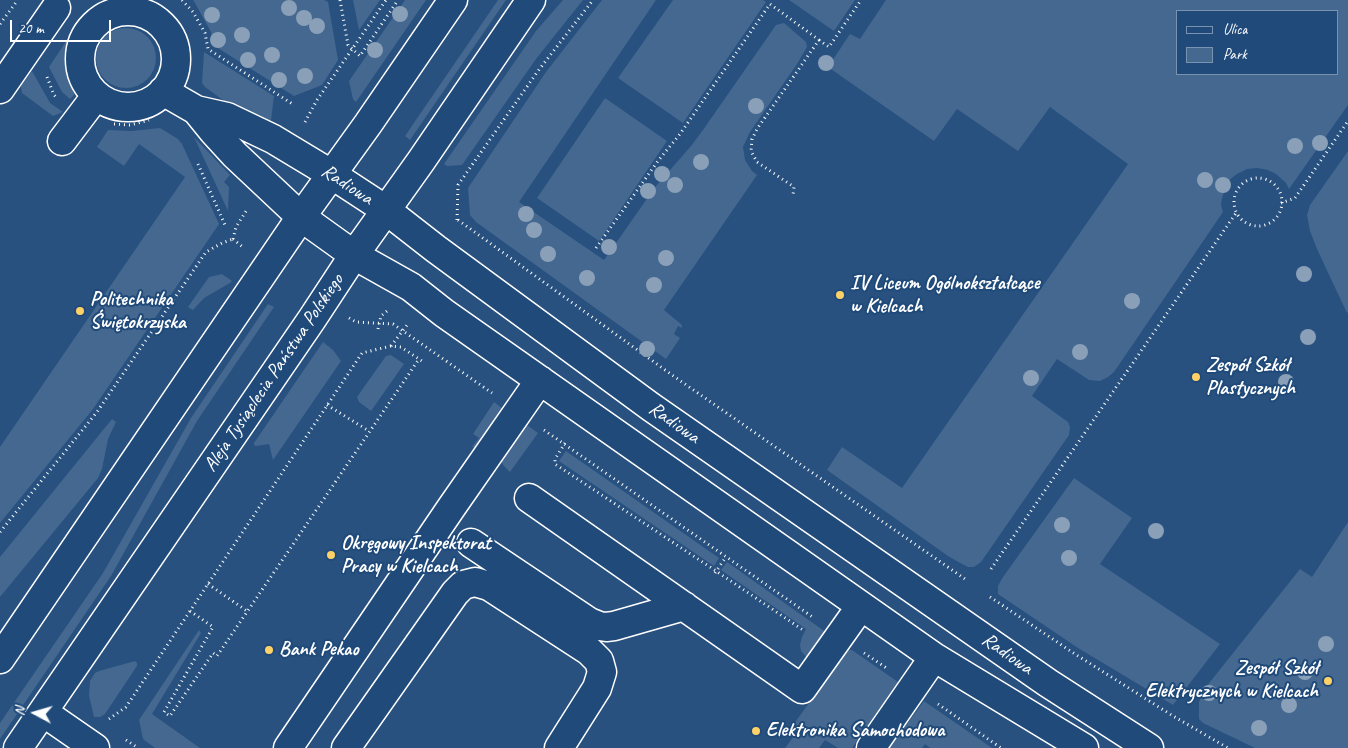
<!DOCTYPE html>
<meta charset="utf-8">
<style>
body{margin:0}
#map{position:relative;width:1348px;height:748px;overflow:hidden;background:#28517f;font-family:Caveat,sans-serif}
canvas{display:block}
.legend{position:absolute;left:1176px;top:10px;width:162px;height:65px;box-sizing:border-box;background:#1f4a7a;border:1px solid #7992af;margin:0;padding:6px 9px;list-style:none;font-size:15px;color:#fff}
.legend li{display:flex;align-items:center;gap:10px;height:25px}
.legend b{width:25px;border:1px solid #7992af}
.north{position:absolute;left:10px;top:688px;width:50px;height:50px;-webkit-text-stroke:4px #1f4a7a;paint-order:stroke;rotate:276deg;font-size:14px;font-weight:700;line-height:20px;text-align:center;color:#fff}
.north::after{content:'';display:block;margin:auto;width:18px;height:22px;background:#fff;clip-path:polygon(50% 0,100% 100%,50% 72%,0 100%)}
.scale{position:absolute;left:10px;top:20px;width:101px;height:22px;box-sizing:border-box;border:2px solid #fff;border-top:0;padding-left:6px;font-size:15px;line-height:18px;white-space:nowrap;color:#fff;-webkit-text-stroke:4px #1f4a7a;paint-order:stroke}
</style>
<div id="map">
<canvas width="1348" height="748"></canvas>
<ul class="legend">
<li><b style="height:6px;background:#1f4a7a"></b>Ulica</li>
<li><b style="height:14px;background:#446890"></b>Park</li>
</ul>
<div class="north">N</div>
<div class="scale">20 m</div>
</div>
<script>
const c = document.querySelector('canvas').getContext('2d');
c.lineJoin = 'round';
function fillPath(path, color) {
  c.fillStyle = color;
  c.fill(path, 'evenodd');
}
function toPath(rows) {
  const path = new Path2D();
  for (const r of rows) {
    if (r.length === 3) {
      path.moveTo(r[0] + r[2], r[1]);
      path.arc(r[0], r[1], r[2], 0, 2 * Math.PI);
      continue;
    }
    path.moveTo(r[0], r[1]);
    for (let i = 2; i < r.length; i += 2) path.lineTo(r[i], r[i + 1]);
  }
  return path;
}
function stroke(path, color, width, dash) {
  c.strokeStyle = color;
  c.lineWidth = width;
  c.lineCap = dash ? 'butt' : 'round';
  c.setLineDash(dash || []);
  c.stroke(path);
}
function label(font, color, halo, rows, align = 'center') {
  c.font = font + ' Caveat,sans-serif';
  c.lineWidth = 4;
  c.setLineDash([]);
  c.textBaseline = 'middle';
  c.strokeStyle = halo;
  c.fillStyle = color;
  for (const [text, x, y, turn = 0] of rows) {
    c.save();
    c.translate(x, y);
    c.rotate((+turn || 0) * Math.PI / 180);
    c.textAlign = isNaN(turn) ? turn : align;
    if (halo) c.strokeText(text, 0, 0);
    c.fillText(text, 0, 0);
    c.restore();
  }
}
const green = toPath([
 [193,0,324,0,328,2,338,60,322,85,294,96,213,45,211,32,195,3],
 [353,0,380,0,359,30],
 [405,0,426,0,356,102,353,99,349,81],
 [498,0,506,0,410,140,405,136],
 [563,0,583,0,536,59,462,165,447,166,444,164,536,31],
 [602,0,656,0,519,202,604,260,656,186,691,146,703,130,776,25,784,23,806,42,807,47,797,64,750,132,743,147,745,160,752,171,757,175,664,310,682,325,682,328,678,326,674,334,680,338,666,359,476,222,470,215,468,188,546,72],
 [673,0,763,0,766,2,683,123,618,78],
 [789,0,855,0,834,31],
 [886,0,1348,0,1348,105,1289,189,1286,183,1276,174,1268,170,1257,168,1247,169,1237,174,1228,181,1222,198,1221,205,1223,212,1114,372,1108,377,1100,381,1089,380,1057,359,1032,396,1068,422,1070,427,1069,435,981,562,974,567,968,567,962,564,948,556,827,470,842,447,902,488,1128,164,1050,107,1018,151,957,109,934,141,828,67,850,34,860,39],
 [1177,11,1337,11,1337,74,1177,74],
 [126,58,30],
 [67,40,65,61,73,87,74,95,70,99,62,92,49,67],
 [204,52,274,96,271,120,269,124,230,105,205,87,202,83],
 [32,71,50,103,63,112,53,116,22,93,21,86],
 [605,98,667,141,599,241,537,198],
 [160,128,178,139,182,144,219,224,93,409,0,523,0,447,185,177,139,144,124,166,97,147,108,130,132,131],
 [194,137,230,175,224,182,229,187,228,211],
 [1348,151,1348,313,1346,311,1317,249,1310,231,1307,215,1310,205],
 [222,274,232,281,230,283,204,298,193,310,188,307,209,277],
 [268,304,274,307,197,421,111,576,0,739,0,723,103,573,191,418],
 [323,342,333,350,341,361,273,460,269,444,256,446,254,445,254,443],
 [391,355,404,364,371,411,359,402,357,397,386,356],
 [494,402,506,411,479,448,472,447,479,438,473,434],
 [112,419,116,422,108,439,102,469,98,478,0,597,0,557],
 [524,423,538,433,510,472,503,465,501,459],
 [566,451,719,558,714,566,559,461],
 [1074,478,1132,518,1100,564,1220,644,1173,705,1078,648,998,594,998,586,1003,577],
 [1348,522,1348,748,1255,748,1203,723,1199,719,1199,702,1206,687,1300,569,1312,577],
 [727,562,827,633,808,659,801,651,800,645,802,637,806,629,721,570],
 [199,630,201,633,152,714,200,748,155,748,143,739,139,720],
 [849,650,852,650,898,682,852,748,838,748,825,740,819,748,785,748,797,732,791,728,845,653],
 [135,661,137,663,137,666,105,714,100,717,94,717,89,696,90,681,95,673,99,671],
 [924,701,992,748,930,748,925,744,922,748,889,748]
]);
const path = toPath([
 [182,0,193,12,205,33,208,49,294,105],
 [340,0,348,45,360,56,398,0],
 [0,24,17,1],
 [819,40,829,47,861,0],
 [47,77,54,95,57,98],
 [305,122,317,100,386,0],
 [114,124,130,125,149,120],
 [198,164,225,225],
 [1258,202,24],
 [1281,203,1295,198,1348,121],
 [457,220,458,185,538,71,593,0],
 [458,220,672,375,965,579],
 [233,239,244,248],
 [233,239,236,227,248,208],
 [596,248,658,161,680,134,770,4,819,40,757,129,752,139,751,151,757,162,794,187,793,195],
 [349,318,356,322,393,324,492,393],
 [378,329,381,316,387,311,390,311],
 [391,346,407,325],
 [327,405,369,431],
 [544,430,814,618],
 [565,443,555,459,555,464,716,571,803,630,802,631],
 [0,532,97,412,206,252,222,243,233,239],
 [991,569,1236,213],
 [715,573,726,557],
 [208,584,247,611],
 [990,597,1075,654,1173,716,1228,748],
 [190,611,213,627,164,712,170,716,213,653,217,656,419,359],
 [864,653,888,669],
 [938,704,1001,748],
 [109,719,126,707,362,353,391,346,401,347,425,363],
 [126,740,138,748]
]);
const minor = toPath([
 [128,59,48],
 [0,89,56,8],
 [163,91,196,110,227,117,273,139,331,174,386,210,436,249,651,407,1048,683,1149,748],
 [196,110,213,131,235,155,301,217,354,255,411,287,444,313,934,657,1084,748],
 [62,141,96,96],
 [529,498,802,689,861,606],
 [471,543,589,622,599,626,606,627,614,626,684,606],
 [0,659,301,217,368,124,453,0],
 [43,712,95,748],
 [18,748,312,319,354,255,421,161,531,0],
 [288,748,451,508,540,380],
 [346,748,455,593,463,585,475,582,489,586,589,651,599,661,602,672,597,688,559,748],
 [871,748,934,657]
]);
const trees = [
 [289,8],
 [400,14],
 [212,15],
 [304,18],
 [317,26],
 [242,35],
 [218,40],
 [375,50],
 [272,55],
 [248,60],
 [826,63],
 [305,76],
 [279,80],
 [756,106],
 [1320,143],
 [1295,146],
 [701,162],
 [662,174],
 [1205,180],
 [675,185],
 [1223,185],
 [648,191],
 [526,214],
 [534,230],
 [609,247],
 [548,254],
 [666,258],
 [1304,274],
 [587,278],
 [654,285],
 [1132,301],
 [1308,337],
 [647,349],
 [1080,352],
 [1031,378],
 [1286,382],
 [1062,525],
 [1156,531],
 [1069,558],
 [1326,644],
 [1305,672],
 [1209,693],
 [1289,705],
 [1259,728]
];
const markers = [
 [840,295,5,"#ffd166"],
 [80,311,5,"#ffd166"],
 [1196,377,5,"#ffd166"],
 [331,555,5,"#ffd166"],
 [269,650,5,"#ffd166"],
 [1328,681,5,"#ffd166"],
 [756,731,5,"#ffd166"]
];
const streetNames = [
 ["Radiowa",347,185,33],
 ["Aleja Tysiąclecia Państwa Polskiego",274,373,-56],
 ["Radiowa",674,423,35],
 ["Radiowa",1007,654,35]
];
const poiNames = [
 ["IV Liceum Ogólnokształcące",850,284],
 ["w Kielcach",850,307],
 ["Politechnika",90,300],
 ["Świętokrzyska",90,323],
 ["Zespół Szkół",1206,366],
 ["Plastycznych",1206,389],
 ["Okręgowy Inspektorat",341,544],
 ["Pracy w Kielcach",341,567],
 ["Bank Pekao",279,650],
 ["Zespół Szkół",1318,669,"right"],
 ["Elektrycznych w Kielcach",1318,692,"right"],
 ["Elektronika Samochodowa",766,731]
];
fillPath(green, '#446890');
stroke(minor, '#fff', 31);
stroke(path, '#fff', 3, [1, 4]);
stroke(minor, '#1f4a7a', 28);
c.fillStyle = '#8aa0b9';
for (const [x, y] of trees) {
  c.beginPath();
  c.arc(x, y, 8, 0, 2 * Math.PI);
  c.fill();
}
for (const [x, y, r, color] of markers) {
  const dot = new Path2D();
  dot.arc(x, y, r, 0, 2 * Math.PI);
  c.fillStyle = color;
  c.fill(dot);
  stroke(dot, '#1f4a7a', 2);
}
label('20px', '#fff', '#1f4a7a', streetNames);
label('bold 20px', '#fff', '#1f4a7a', poiNames, 'left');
</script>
